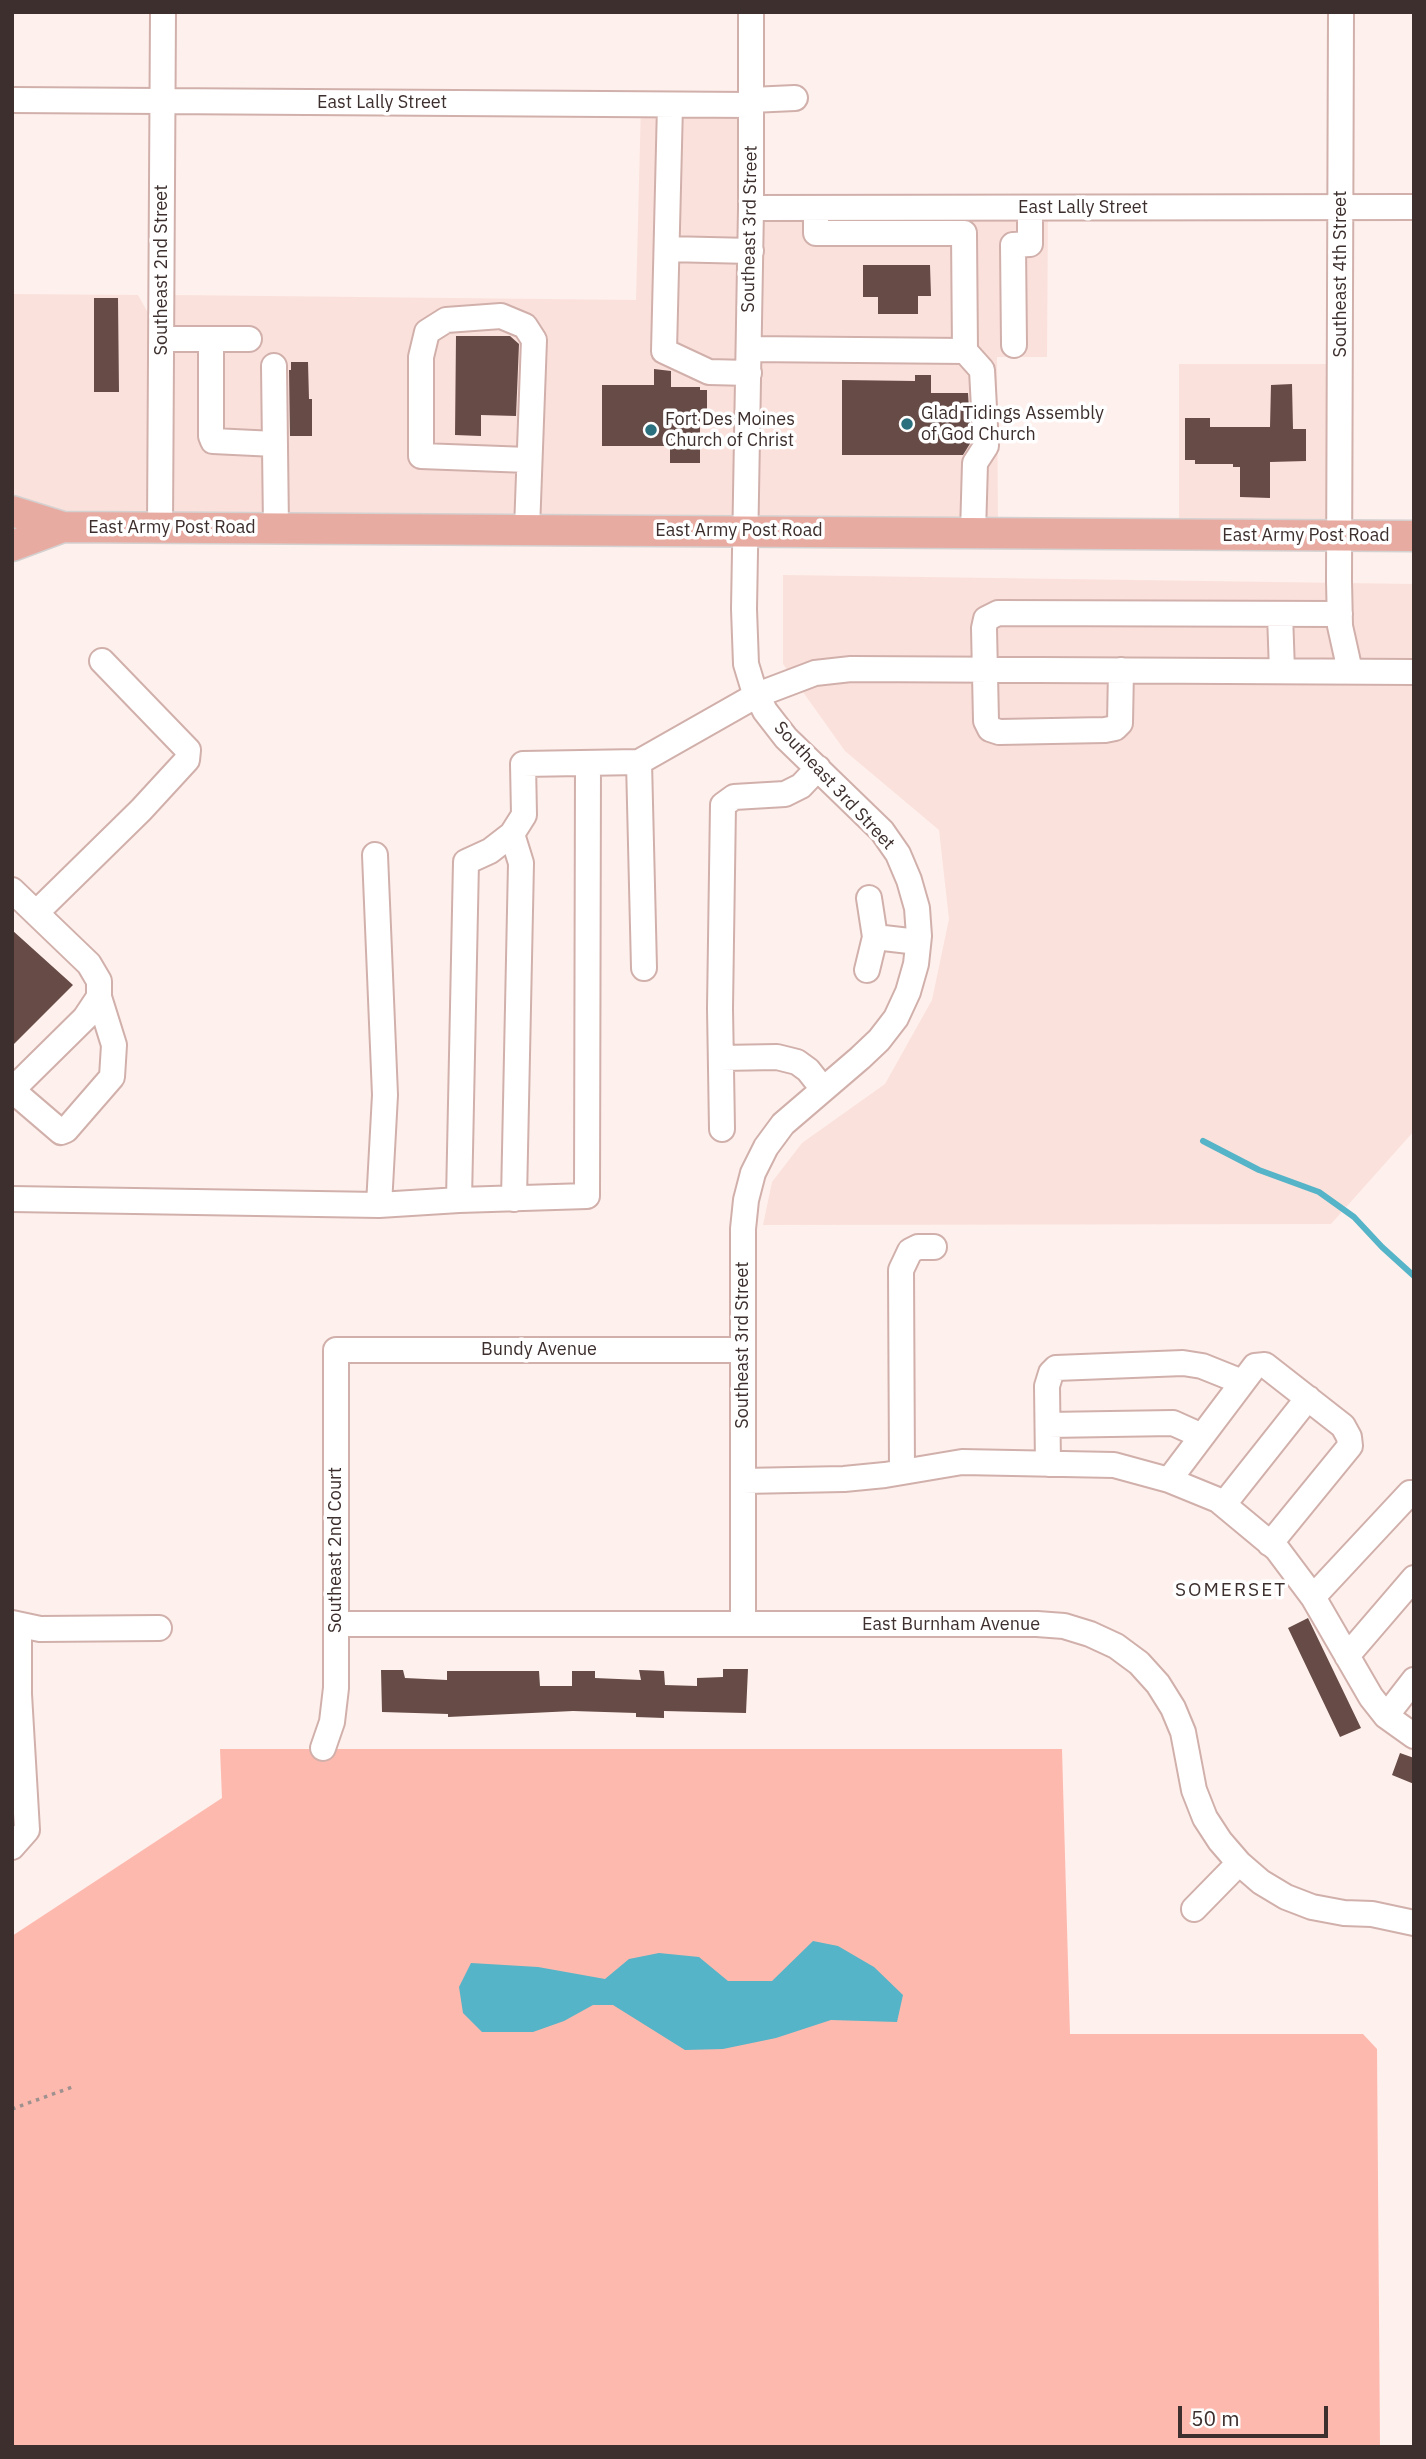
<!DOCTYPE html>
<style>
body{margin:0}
#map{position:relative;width:1426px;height:2459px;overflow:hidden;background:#fef0ed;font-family:"IBM Plex Sans",sans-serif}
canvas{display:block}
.frame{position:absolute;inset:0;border:14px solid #3c2f2d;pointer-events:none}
.scale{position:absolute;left:1178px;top:2406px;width:150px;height:32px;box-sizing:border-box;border:4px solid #3c2f2d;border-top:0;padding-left:9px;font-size:21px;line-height:24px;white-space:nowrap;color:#3c2f2d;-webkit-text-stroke:5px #fff;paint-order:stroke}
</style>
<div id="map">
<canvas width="1426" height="2459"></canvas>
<div class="frame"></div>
<div class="scale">50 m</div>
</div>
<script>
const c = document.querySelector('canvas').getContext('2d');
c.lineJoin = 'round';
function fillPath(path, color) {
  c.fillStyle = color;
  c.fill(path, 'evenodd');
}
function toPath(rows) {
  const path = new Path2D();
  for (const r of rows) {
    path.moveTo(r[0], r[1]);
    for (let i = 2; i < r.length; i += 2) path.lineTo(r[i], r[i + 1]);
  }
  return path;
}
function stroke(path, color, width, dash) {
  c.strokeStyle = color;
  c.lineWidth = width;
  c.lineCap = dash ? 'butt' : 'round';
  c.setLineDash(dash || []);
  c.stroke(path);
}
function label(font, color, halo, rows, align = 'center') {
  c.font = font + ' "IBM Plex Sans",sans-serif';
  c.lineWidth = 7;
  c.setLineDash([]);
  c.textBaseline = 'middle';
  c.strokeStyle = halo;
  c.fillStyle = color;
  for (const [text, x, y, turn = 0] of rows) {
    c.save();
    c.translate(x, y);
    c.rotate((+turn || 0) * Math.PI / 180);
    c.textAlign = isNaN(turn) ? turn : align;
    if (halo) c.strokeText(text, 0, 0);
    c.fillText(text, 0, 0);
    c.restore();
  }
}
const built = toPath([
 [641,104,751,105,751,207,1048,208,1047,357,997,357,998,535,12,523,12,294,138,295,162,338,174,295,636,300],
 [1179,364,1341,364,1341,536,1179,535],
 [783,575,1414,584,1414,1131,1331,1224,763,1225,772,1182,802,1143,885,1084,932,1000,949,919,939,830,845,751,783,664]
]);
const green = toPath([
 [220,1749,1062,1749,1070,2034,1363,2034,1377,2049,1380,2447,12,2447,12,1936,222,1798]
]);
const water = toPath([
 [813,1941,838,1946,874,1967,903,1995,897,2022,831,2020,776,2038,723,2049,685,2050,613,2005,593,2005,564,2021,533,2032,482,2032,463,2013,459,1987,471,1963,538,1967,605,1979,629,1959,659,1953,699,1957,728,1981,772,1981]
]);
const stream = toPath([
 [1203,1141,1259,1170,1319,1192,1354,1217,1382,1247,1414,1276]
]);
const building = toPath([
 [863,265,930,265,931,296,918,296,918,314,878,314,878,297,863,297],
 [94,298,118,298,119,392,94,392],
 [456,336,510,336,519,344,516,416,481,415,481,436,455,435],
 [291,362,308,362,309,399,312,399,312,436,290,436,289,370,291,370],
 [654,369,671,371,671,387,700,387,700,390,707,390,707,414,700,414,700,463,670,463,670,446,602,446,602,385,654,385],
 [915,375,931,375,931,393,968,393,971,442,963,455,842,455,842,380,915,381],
 [1292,384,1293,429,1306,429,1306,461,1270,462,1270,498,1240,497,1240,467,1233,467,1233,464,1195,464,1195,460,1185,460,1185,418,1210,418,1210,427,1270,427,1271,385],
 [12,930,73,985,12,1046],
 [1308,1618,1361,1728,1340,1737,1288,1628],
 [723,1669,748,1669,746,1713,664,1711,664,1718,636,1717,636,1713,573,1711,448,1717,448,1714,382,1712,381,1670,403,1670,405,1678,447,1680,447,1671,539,1671,540,1686,572,1686,572,1671,595,1671,595,1678,641,1680,639,1670,664,1671,665,1685,697,1686,697,1678,723,1677],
 [1400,1753,1414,1758,1414,1784,1392,1775]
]);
const path = toPath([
 [12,2109,75,2086]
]);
const minor = toPath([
 [1341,12,1339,581,1340,626,1350,671],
 [12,100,751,105],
 [751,100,795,98],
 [670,105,664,351,709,372,749,373],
 [751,208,1414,207],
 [816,208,816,233,964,233,965,351],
 [667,249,751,251],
 [162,339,249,339],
 [211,339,211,436,213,441,275,444],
 [1014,345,1013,245,1030,244,1030,208],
 [749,349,965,351,982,370,986,446,975,463,973,533],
 [274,366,276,528],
 [160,527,163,12],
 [527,529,534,340,525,326,501,316,446,320,427,332,421,357,421,456,528,460],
 [1280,614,1282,671],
 [1121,670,1120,723,1115,728,1105,730,999,732,990,729,986,721,984,628,986,619,998,613,1340,614],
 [639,762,644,968],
 [512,834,521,863,514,1199],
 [375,855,385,1095,379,1205],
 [12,890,89,964,99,981,99,997,85,1018,12,1090],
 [869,898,875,937,918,942],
 [36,913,141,810,187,760,188,750,102,661],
 [867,970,875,937],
 [721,1058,777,1057,797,1062,808,1070,823,1089],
 [12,1090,61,1132,66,1130,112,1077,114,1045,99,997],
 [722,1129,720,1008,723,805,734,797,785,794,801,786,818,768],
 [12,1199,379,1205,459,1200,466,862,490,851,512,834,524,815,523,764,639,762,757,695,815,673,851,669,1414,672],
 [459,1200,587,1196,588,763],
 [1048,1425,1173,1423,1202,1436],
 [1048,1464,1047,1386,1051,1373,1056,1368,1183,1363,1202,1366,1242,1382],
 [902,1472,901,1270,910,1251,918,1247,934,1247],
 [1169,1480,1255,1366,1265,1365,1343,1426,1349,1437,1350,1446,1270,1544],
 [743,1481,844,1479,885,1475,962,1462,1114,1465,1169,1480,1218,1500,1277,1549,1313,1597,1371,1697,1386,1716,1414,1736],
 [1224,1504,1308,1398],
 [1313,1597,1410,1493,1414,1493],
 [12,1623,40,1629,159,1628],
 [336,1624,1037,1624,1064,1626,1090,1634,1116,1646,1139,1663,1158,1684,1173,1708,1183,1732,1194,1790,1205,1818,1220,1841,1239,1863,1261,1882,1286,1897,1312,1907,1344,1913,1372,1914,1414,1923],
 [743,1624,743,1229,746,1200,753,1173,766,1147,783,1124,860,1058,879,1040,896,1018,908,992,916,964,919,936,917,908,909,880,898,854,882,831,786,738,765,711,753,687,746,664,744,609,751,208,751,12],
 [1347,1656,1414,1578],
 [1386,1716,1414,1680],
 [323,1748,332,1722,336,1688,336,1350,743,1350],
 [12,1847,27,1830,19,1694,19,1625],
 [1194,1909,1239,1863]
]);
const major = toPath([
 [12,511,63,527,1414,536],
 [12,546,63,527]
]);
const markers = [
 [907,424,7,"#2a707e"],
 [651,430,7,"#2a707e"]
];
const streetNames = [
 ["East Lally Street",382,103],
 ["East Lally Street",1083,208],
 ["Southeast 3rd Street",750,229,-89],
 ["Southeast 2nd Street",162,270,-90],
 ["Southeast 4th Street",1341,274,-90],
 ["East Army Post Road",172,528],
 ["East Army Post Road",739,531],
 ["East Army Post Road",1306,536],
 ["Southeast 3rd Street",834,786,47],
 ["Southeast 3rd Street",743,1345,-90],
 ["Bundy Avenue",539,1350],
 ["Southeast 2nd Court",336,1550,-90],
 ["East Burnham Avenue",951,1625]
];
const poiNames = [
 ["Glad Tidings Assembly",921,414],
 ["of God Church",921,435],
 ["Fort Des Moines",665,420],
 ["Church of Christ",665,441]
];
const neighbourhoodNames = [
 ["SOMERSET",1231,1591]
];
fillPath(built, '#fbe1dc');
fillPath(green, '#fdb9ae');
fillPath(water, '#55b4c7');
stroke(stream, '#55b4c7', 6);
fillPath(building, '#674b46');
stroke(minor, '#d1b0ab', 28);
stroke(major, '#d4d1d1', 33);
stroke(path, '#9f918f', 3.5, [3.5, 5]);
stroke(minor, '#fff', 24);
stroke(major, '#e8aba2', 30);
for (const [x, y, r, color] of markers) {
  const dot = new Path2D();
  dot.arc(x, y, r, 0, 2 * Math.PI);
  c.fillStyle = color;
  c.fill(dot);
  stroke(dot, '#fff', 2.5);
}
label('18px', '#3c2f2d', '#fff', streetNames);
label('18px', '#3c2f2d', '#fff', poiNames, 'left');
c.letterSpacing = '2px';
label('19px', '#3c2f2d', '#fff', neighbourhoodNames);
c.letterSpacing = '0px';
</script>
